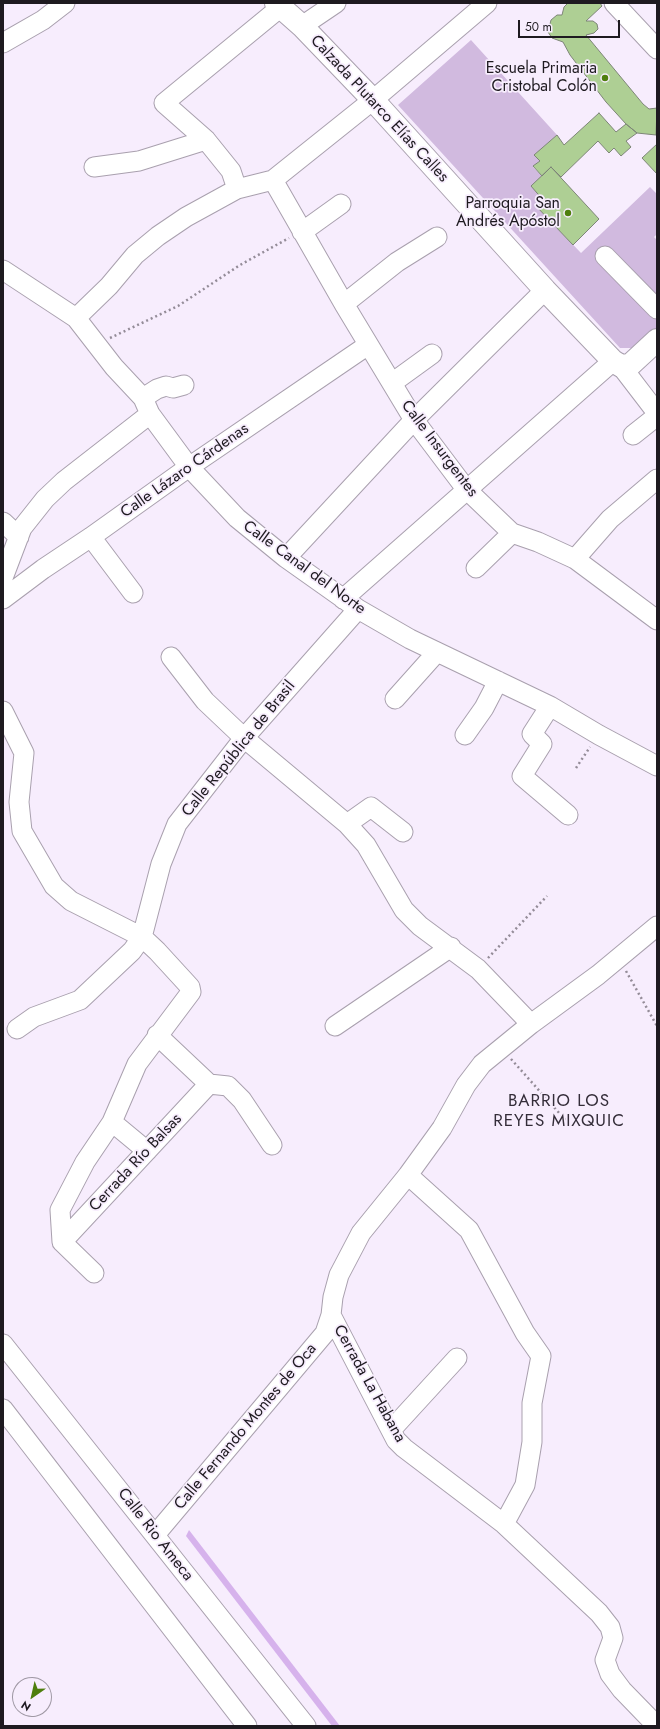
<!DOCTYPE html>
<meta charset="utf-8">
<style>
body{margin:0}
#map{position:relative;width:660px;height:1729px;overflow:hidden;background:#f7edfd;font-family:Jost,sans-serif}
canvas{display:block}
.frame{position:absolute;inset:0;border:4px solid #1e1a20;pointer-events:none}
.north{position:absolute;left:12px;top:1677px;width:40px;height:40px;box-sizing:border-box;background:#f7edfd;border:1px solid #a099a5;border-radius:50%;rotate:214deg;font-size:11px;font-weight:700;line-height:16px;text-align:center;color:#1e1a20}
.north::after{content:'';display:block;margin:auto;width:14px;height:18px;background:#4e7e0d;clip-path:polygon(50% 0,100% 100%,50% 72%,0 100%)}
.scale{position:absolute;left:518px;top:20px;width:102px;height:18px;box-sizing:border-box;border:2px solid #1e1a20;border-top:0;padding-left:5px;font-size:12px;line-height:14px;white-space:nowrap;color:#1e1a20;-webkit-text-stroke:3px #f7edfd;paint-order:stroke}
</style>
<div id="map">
<canvas width="660" height="1729"></canvas>
<div class="frame"></div>
<div class="north">N</div>
<div class="scale">50 m</div>
</div>
<script>
const c = document.querySelector('canvas').getContext('2d');
c.lineJoin = 'round';
function fillPath(path, color) {
  c.fillStyle = color;
  c.fill(path, 'evenodd');
}
function toPath(rows) {
  const path = new Path2D();
  for (const r of rows) {
    path.moveTo(r[0], r[1]);
    for (let i = 2; i < r.length; i += 2) path.lineTo(r[i], r[i + 1]);
  }
  return path;
}
function stroke(path, color, width, dash) {
  c.strokeStyle = color;
  c.lineWidth = width;
  c.lineCap = dash ? 'butt' : 'round';
  c.setLineDash(dash || []);
  c.stroke(path);
}
function label(font, color, halo, rows, align = 'center') {
  c.font = font + ' Jost,sans-serif';
  c.lineWidth = 3.5;
  c.setLineDash([]);
  c.textBaseline = 'middle';
  c.strokeStyle = halo;
  c.fillStyle = color;
  for (const [text, x, y, turn = 0] of rows) {
    c.save();
    c.translate(x, y);
    c.rotate((+turn || 0) * Math.PI / 180);
    c.textAlign = isNaN(turn) ? turn : align;
    if (halo) c.strokeText(text, 0, 0);
    c.fillText(text, 0, 0);
    c.restore();
  }
}
const green = toPath([
 [471,40,557,135,535,155,540,161,533,167,542,176,543,200,536,206,581,253,650,187,657,194,657,234,654,237,657,240,657,328,635,348,620,348,398,105]
]);
const water = toPath([
 [189,1530,340,1726,332,1726,186,1536]
]);
const building = toPath([
 [568,3,600,3,602,6,586,21,593,21,597,24,598,29,594,33,586,35,643,104,649,109,657,108,656,135,637,133,626,124,606,102,570,55,563,42,552,38,548,32,551,20,557,15,562,15,564,7,568,3],
 [599,113,616,132,626,124,637,133,626,141,631,147,621,156,614,148,609,153,598,141,561,177,551,167,542,176,533,166,540,161,534,155,557,135,564,145,599,113],
 [657,144,657,174,642,158,657,144],
 [551,167,599,219,573,245,536,206,543,200,531,186,551,167]
]);
const path = toPath([
 [110,338,178,306,240,265,289,238],
 [576,768,590,747],
 [488,958,547,896],
 [626,971,657,1026],
 [511,1059,569,1124]
]);
const minor = toPath([
 [614,3,657,49],
 [302,26,336,3],
 [3,43,43,20,65,3],
 [94,167,139,161,206,140],
 [273,180,344,304,414,420,466,489,512,533,538,542,575,559,657,620],
 [237,189,231,171,206,140,164,103,281,7],
 [302,232,341,204],
 [605,256,657,309],
 [3,270,76,318,114,367,143,398,150,414,189,467,237,518,286,558,358,609,410,639,550,706,599,735,657,766],
 [344,304,397,262,437,237],
 [76,318,109,286,135,255,158,236,186,217,237,189,273,180,373,100,487,3],
 [621,366,657,413],
 [392,383,432,354],
 [143,398,157,389,166,386,173,388,184,385],
 [633,435,657,416],
 [3,522,19,537],
 [91,537,133,593],
 [286,558,414,420,545,290],
 [575,559,610,519,657,479],
 [476,568,512,533],
 [3,578,22,528,45,499,64,481,150,414],
 [3,599,43,569,91,537,189,467,368,345],
 [343,599,613,361],
 [171,657,205,701,244,738,347,824,366,845,404,910,420,926,478,969,531,1024],
 [395,699,437,652],
 [550,706,532,734,542,744,522,776,568,815],
 [3,711,24,753,19,802,22,831,54,886,71,901,142,937,157,951,190,987,191,992,137,1064,112,1122,85,1162,60,1210,62,1242,94,1273],
 [465,735,484,708,498,681],
 [347,824,371,807,403,832],
 [335,1026,451,947],
 [17,1029,34,1017,80,1000,132,951,142,937,161,864,177,824,244,738,358,609],
 [157,1035,209,1084,228,1086,242,1100,272,1145],
 [112,1122,147,1151],
 [408,1175,469,1230,525,1333,541,1356,532,1403,532,1442,525,1485,504,1524],
 [62,1242,209,1084],
 [331,1315,396,1440,404,1448,504,1524,599,1613,610,1627,613,1638,605,1660,610,1674,622,1690,655,1724],
 [3,1344,306,1726],
 [3,1409,247,1726],
 [392,1429,457,1358],
 [155,1535,325,1333,331,1315,333,1297,339,1275,361,1233,408,1175,442,1128,466,1085,482,1064,531,1024,598,975,657,926]
]);
const major = toPath([
 [276,3,302,26,373,100,545,290,613,361,621,366,630,365,657,340]
]);
const markers = [
 [605,78,4,"#4e7e0d"],
 [568,213,4,"#4e7e0d"]
];
const poiNames = [
 ["Escuela Primaria",597,69],
 ["Cristobal Colón",597,87],
 ["Parroquia San",560,204],
 ["Andrés Apóstol",560,222]
];
const streetNames = [
 ["Calzada Plutarco Elías Calles",379,109,47],
 ["Calle Insurgentes",439,449,53],
 ["Calle Lázaro Cárdenas",185,471,-35],
 ["Calle Canal del Norte",304,568,36],
 ["Calle República de Brasil",239,749,-51],
 ["Cerrada Río Balsas",136,1163,-47],
 ["Cerrada La Habana",369,1384,61],
 ["Calle Fernando Montes de Oca",246,1427,-50],
 ["Calle Rio Ameca",155,1535,52]
];
const neighbourhoodNames = [
 ["BARRIO LOS",559,1102],
 ["REYES MIXQUIC",559,1122]
];
fillPath(green, '#d1badf');
fillPath(water, '#d6b2ec');
fillPath(building, '#aecf94');
stroke(building, '#7d8577', 1);
stroke(minor, '#a9a0ae', 21);
stroke(major, '#a9a0ae', 24);
stroke(path, '#948c98', 2.5, [2, 3]);
stroke(minor, '#fff', 19);
stroke(major, '#fff', 22);
for (const [x, y, r, color] of markers) {
  const dot = new Path2D();
  dot.arc(x, y, r, 0, 2 * Math.PI);
  c.fillStyle = color;
  c.fill(dot);
  stroke(dot, '#f7edfd', 1.5);
}
label('16px', '#1e1a20', '#f7edfd', poiNames, 'right');
label('16px', '#1e1a20', '#f7edfd', streetNames);
c.letterSpacing = '1px';
label('17px', '#342d39', '#f7edfd', neighbourhoodNames);
c.letterSpacing = '0px';
</script>
